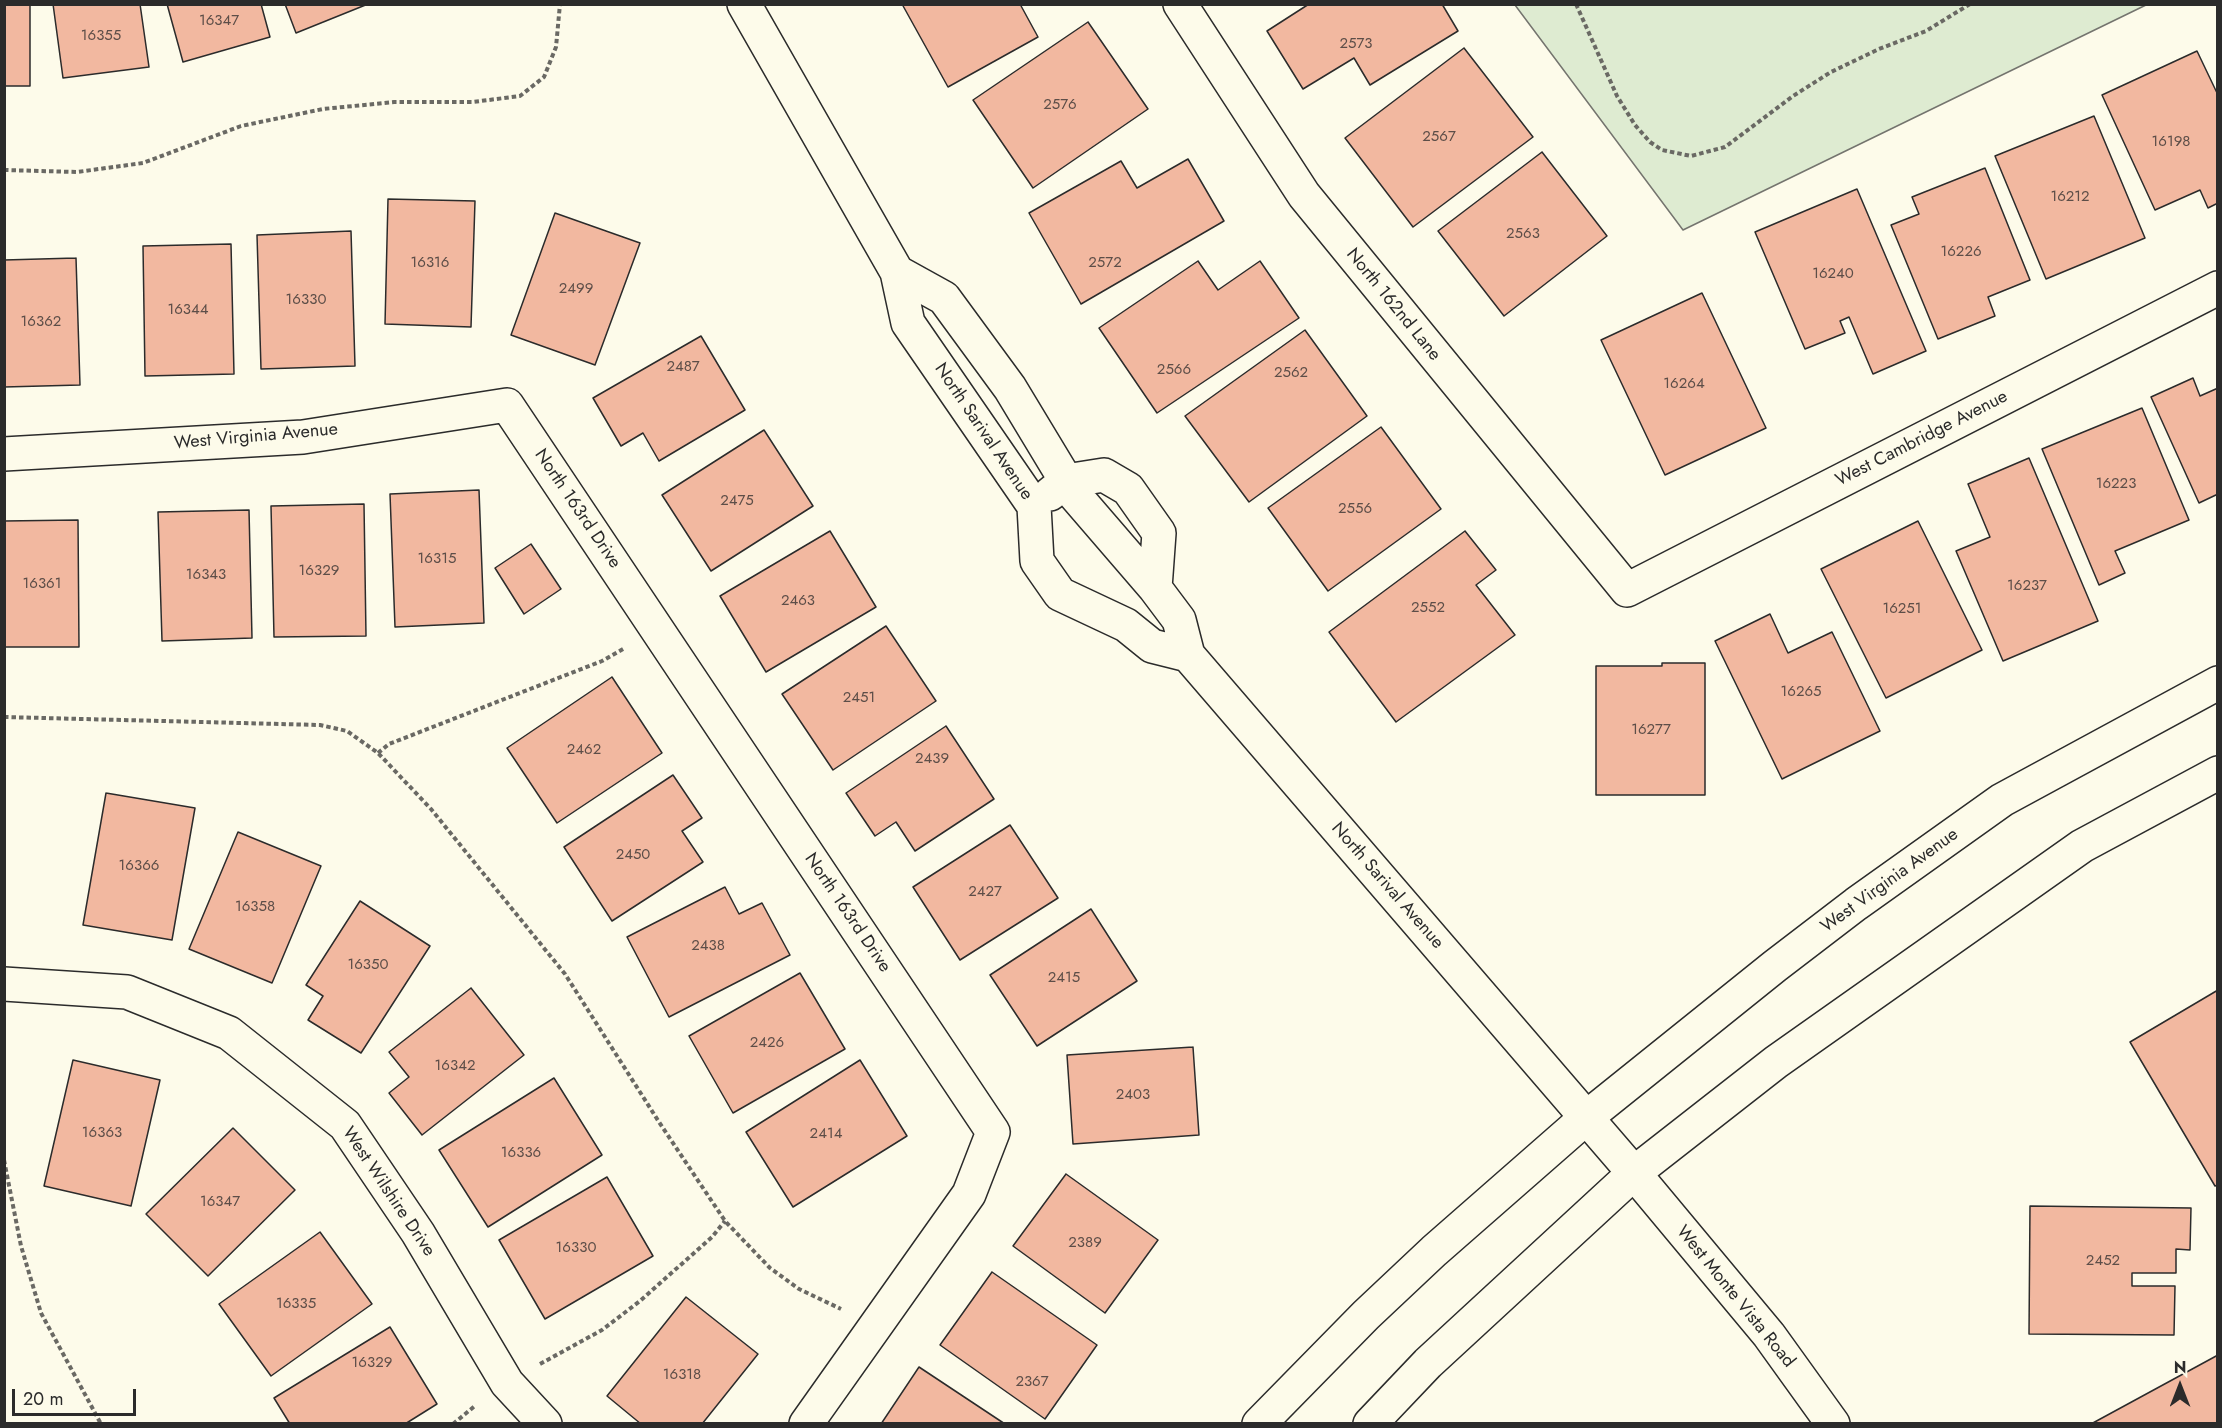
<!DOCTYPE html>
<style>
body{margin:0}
#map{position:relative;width:2222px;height:1428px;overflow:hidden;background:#fdfbea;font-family:Jost,sans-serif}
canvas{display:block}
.frame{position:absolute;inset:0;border:6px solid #2b2b2b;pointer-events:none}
.north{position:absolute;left:2150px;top:1356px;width:60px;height:60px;-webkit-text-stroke:4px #fdfbea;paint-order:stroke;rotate:0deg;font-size:16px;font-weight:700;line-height:24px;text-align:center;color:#2b2b2b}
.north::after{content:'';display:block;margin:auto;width:21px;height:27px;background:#2b2b2b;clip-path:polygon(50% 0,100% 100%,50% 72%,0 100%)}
.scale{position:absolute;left:12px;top:1389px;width:124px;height:27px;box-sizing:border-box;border:3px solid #2b2b2b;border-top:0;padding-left:8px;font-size:18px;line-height:21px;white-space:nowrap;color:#2b2b2b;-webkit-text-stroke:4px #fdfbea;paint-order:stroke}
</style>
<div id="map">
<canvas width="2222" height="1428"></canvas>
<div class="frame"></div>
<div class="north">N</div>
<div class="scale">20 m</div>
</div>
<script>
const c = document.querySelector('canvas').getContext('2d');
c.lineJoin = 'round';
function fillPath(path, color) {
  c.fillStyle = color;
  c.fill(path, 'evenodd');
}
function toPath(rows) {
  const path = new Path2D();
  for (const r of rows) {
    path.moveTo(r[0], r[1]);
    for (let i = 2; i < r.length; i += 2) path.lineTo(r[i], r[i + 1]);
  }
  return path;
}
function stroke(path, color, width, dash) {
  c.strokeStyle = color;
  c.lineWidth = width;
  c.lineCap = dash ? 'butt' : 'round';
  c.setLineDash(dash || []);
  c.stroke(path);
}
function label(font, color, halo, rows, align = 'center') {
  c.font = font + ' Jost,sans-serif';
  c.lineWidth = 4.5;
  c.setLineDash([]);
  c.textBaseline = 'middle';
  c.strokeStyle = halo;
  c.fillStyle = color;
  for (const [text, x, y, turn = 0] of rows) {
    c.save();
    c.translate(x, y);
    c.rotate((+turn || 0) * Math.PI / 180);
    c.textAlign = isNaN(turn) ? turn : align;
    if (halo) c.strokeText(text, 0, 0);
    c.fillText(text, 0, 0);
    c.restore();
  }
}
const green = toPath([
 [1515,5,2146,5,1683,230,1515,5]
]);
const building = toPath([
 [4,4,30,4,30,86,4,86,4,4],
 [53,4,140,4,149,67,63,78,53,4],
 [167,4,261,4,270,37,183,62,167,4],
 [285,4,368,4,296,33,285,4],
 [902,4,1020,4,1038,37,948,87,902,4],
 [1309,4,1442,4,1458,31,1370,85,1354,58,1303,89,1267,31,1309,4],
 [1088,22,1148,109,1033,188,973,100,1088,22],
 [1464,48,1533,137,1413,227,1345,138,1464,48],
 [2197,51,2218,95,2218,203,2208,208,2200,190,2155,210,2102,95,2197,51],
 [2094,116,2145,238,2046,279,1995,156,2094,116],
 [1542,152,1607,236,1504,316,1438,231,1542,152],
 [1188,159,1224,221,1081,304,1029,213,1121,161,1137,188,1188,159],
 [1985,168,2030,280,1988,297,1995,316,1938,339,1891,225,1919,214,1912,197,1985,168],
 [1857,189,1926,351,1873,374,1849,317,1840,321,1845,333,1805,349,1755,232,1857,189],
 [388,199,475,201,471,327,385,324,388,199],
 [555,213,640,243,595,365,511,335,555,213],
 [351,231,355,366,261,369,257,235,351,231],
 [231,244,234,374,145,376,143,246,231,244],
 [76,258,80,385,4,387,4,260,76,258],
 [1198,261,1218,290,1260,261,1299,318,1157,413,1099,328,1198,261],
 [1702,293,1766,428,1665,475,1601,340,1702,293],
 [1305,330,1367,416,1249,502,1185,416,1305,330],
 [701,336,745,410,659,461,643,433,621,446,593,398,701,336],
 [2193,378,2200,396,2218,388,2218,494,2199,503,2151,397,2193,378],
 [2142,408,2189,520,2115,551,2125,573,2099,585,2042,449,2142,408],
 [1381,427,1441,509,1328,591,1268,508,1381,427],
 [764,430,813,506,711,571,662,495,764,430],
 [2029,458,2098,621,2003,661,1956,551,1990,537,1968,484,2029,458],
 [479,490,484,623,395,627,390,494,479,490],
 [364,504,366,636,274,637,271,506,364,504],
 [249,510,252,638,162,641,158,512,249,510],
 [78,520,79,647,4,647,4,521,78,520],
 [1918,521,1982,650,1886,698,1821,569,1918,521],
 [830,531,876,607,766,672,720,596,830,531],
 [1465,531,1496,570,1476,585,1515,635,1396,722,1329,632,1465,531],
 [531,544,561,589,524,614,495,568,531,544],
 [1770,614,1788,653,1832,632,1880,731,1782,779,1715,641,1770,614],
 [886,626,936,701,833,770,782,694,886,626],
 [1662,663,1705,663,1705,795,1596,795,1596,666,1662,666,1662,663],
 [612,677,662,753,557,823,507,748,612,677],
 [946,726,994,799,915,851,896,822,875,836,846,793,946,726],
 [673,775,702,818,682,831,703,862,612,921,564,847,673,775],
 [106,793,195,808,172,940,83,925,106,793],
 [1010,825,1058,898,960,960,913,887,1010,825],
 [238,832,321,866,272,983,189,949,238,832],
 [725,887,739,914,762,903,790,955,669,1017,627,937,725,887],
 [360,901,430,946,361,1053,308,1020,323,996,306,985,360,901],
 [1091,909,1137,981,1037,1046,990,975,1091,909],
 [800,973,845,1049,733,1113,689,1036,800,973],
 [471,988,524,1055,422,1135,389,1093,409,1077,389,1052,471,988],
 [2218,990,2218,1185,2215,1186,2130,1042,2218,990],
 [1193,1047,1199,1135,1073,1144,1067,1055,1193,1047],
 [73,1060,160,1080,131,1206,44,1186,73,1060],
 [860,1060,907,1136,793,1207,746,1132,860,1060],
 [554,1078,602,1155,488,1227,439,1150,554,1078],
 [233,1128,295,1190,208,1276,146,1214,233,1128],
 [1066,1174,1158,1240,1105,1313,1013,1246,1066,1174],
 [607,1177,653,1256,545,1319,499,1240,607,1177],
 [2030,1206,2191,1208,2190,1250,2176,1249,2176,1273,2132,1273,2132,1286,2175,1286,2174,1335,2029,1334,2030,1206],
 [320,1232,372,1304,271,1376,219,1304,320,1232],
 [992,1272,1097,1345,1045,1419,940,1345,992,1272],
 [686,1297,758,1354,702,1424,641,1424,607,1396,686,1297],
 [390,1327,437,1404,405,1424,290,1424,274,1398,390,1327],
 [2218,1355,2218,1424,2091,1424,2218,1355],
 [919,1367,1005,1424,881,1424,919,1367]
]);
const path = toPath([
 [1576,4,1617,96,1635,125,1650,142,1662,150,1691,156,1725,147,1793,96,1831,72,1879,49,1926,31,1970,4],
 [4,170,77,172,143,163,241,126,323,109,394,102,473,102,520,96,544,77,556,47,560,4],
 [4,717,320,725,347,731,378,753,431,809,565,974,659,1122,725,1221,770,1268,799,1289,841,1309],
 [378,753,389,744,602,661,625,648],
 [4,1160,21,1246,41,1313,101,1424],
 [540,1364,602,1330,640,1301,712,1237,725,1221],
 [453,1424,476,1405]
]);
const minor = toPath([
 [744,4,897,272,908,323,1034,506,1037,561,1060,594,1126,625,1152,646,1188,655],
 [1180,4,1304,195,1627,590,2218,288],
 [897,272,944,298,1010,388,1074,494,1155,588,1179,620,1188,655,1634,1173,1769,1335,1833,1424],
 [4,454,303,437,507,405,993,1132,969,1194,806,1424],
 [1050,494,1066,481,1104,475,1128,489,1159,533,1155,588],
 [4,984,127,992,229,1033,345,1125,418,1233,507,1383,545,1424]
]);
const major = toPath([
 [1259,1424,1366,1315,1434,1251,1587,1117,1775,966,1856,904,2002,800,2218,683],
 [1370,1424,1428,1363,1634,1173,1776,1062,2082,846,2218,773]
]);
const numberNames = [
 ["16347",219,21],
 ["16355",101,36],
 ["2573",1356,44],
 ["2576",1060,105],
 ["2567",1439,137],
 ["16198",2171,142],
 ["16212",2070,197],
 ["2563",1523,234],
 ["16226",1961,252],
 ["16316",430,263],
 ["2572",1105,263],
 ["16240",1833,274],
 ["2499",576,289],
 ["16330",306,300],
 ["16344",188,310],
 ["16362",41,322],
 ["2487",683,367],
 ["2566",1174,370],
 ["2562",1291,373],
 ["16264",1684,384],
 ["16223",2116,484],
 ["2475",737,501],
 ["2556",1355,509],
 ["16315",437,559],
 ["16329",319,571],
 ["16343",206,575],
 ["16361",42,584],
 ["16237",2027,586],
 ["2463",798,601],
 ["2552",1428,608],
 ["16251",1902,609],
 ["16265",1801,692],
 ["2451",859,698],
 ["16277",1651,730],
 ["2462",584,750],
 ["2439",932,759],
 ["2450",633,855],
 ["16366",139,866],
 ["2427",985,892],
 ["16358",255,907],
 ["2438",708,946],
 ["16350",368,965],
 ["2415",1064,978],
 ["2426",767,1043],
 ["16342",455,1066],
 ["2403",1133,1095],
 ["16363",102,1133],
 ["2414",826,1134],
 ["16336",521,1153],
 ["16347",220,1202],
 ["2389",1085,1243],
 ["16330",576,1248],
 ["2452",2103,1261],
 ["16335",296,1304],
 ["16329",372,1363],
 ["16318",682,1375],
 ["2367",1032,1382]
];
const streetNames = [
 ["North 162nd Lane",1393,305,51],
 ["North Sarival Avenue",983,432,56],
 ["West Virginia Avenue",256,437,-5],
 ["West Cambridge Avenue",1922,439,-27],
 ["North 163rd Drive",577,509,56],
 ["West Virginia Avenue",1890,881,-36],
 ["North Sarival Avenue",1387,886,49],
 ["North 163rd Drive",847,913,56],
 ["West Wilshire Drive",388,1192,56],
 ["West Monte Vista Road",1735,1297,51]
];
fillPath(green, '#deebd1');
stroke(green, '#74746e', 1.5);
fillPath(building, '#f2b8a0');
stroke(building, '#2b2b2b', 1.5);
stroke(minor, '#2b2b2b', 36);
stroke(major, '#2b2b2b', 36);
stroke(path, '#6a6964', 4, [4.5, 3]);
stroke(minor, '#fdfbea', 33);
stroke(major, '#fdfbea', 33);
label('15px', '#5d4e48', null, numberNames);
label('18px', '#2b2b2b', '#fdfbea', streetNames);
</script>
